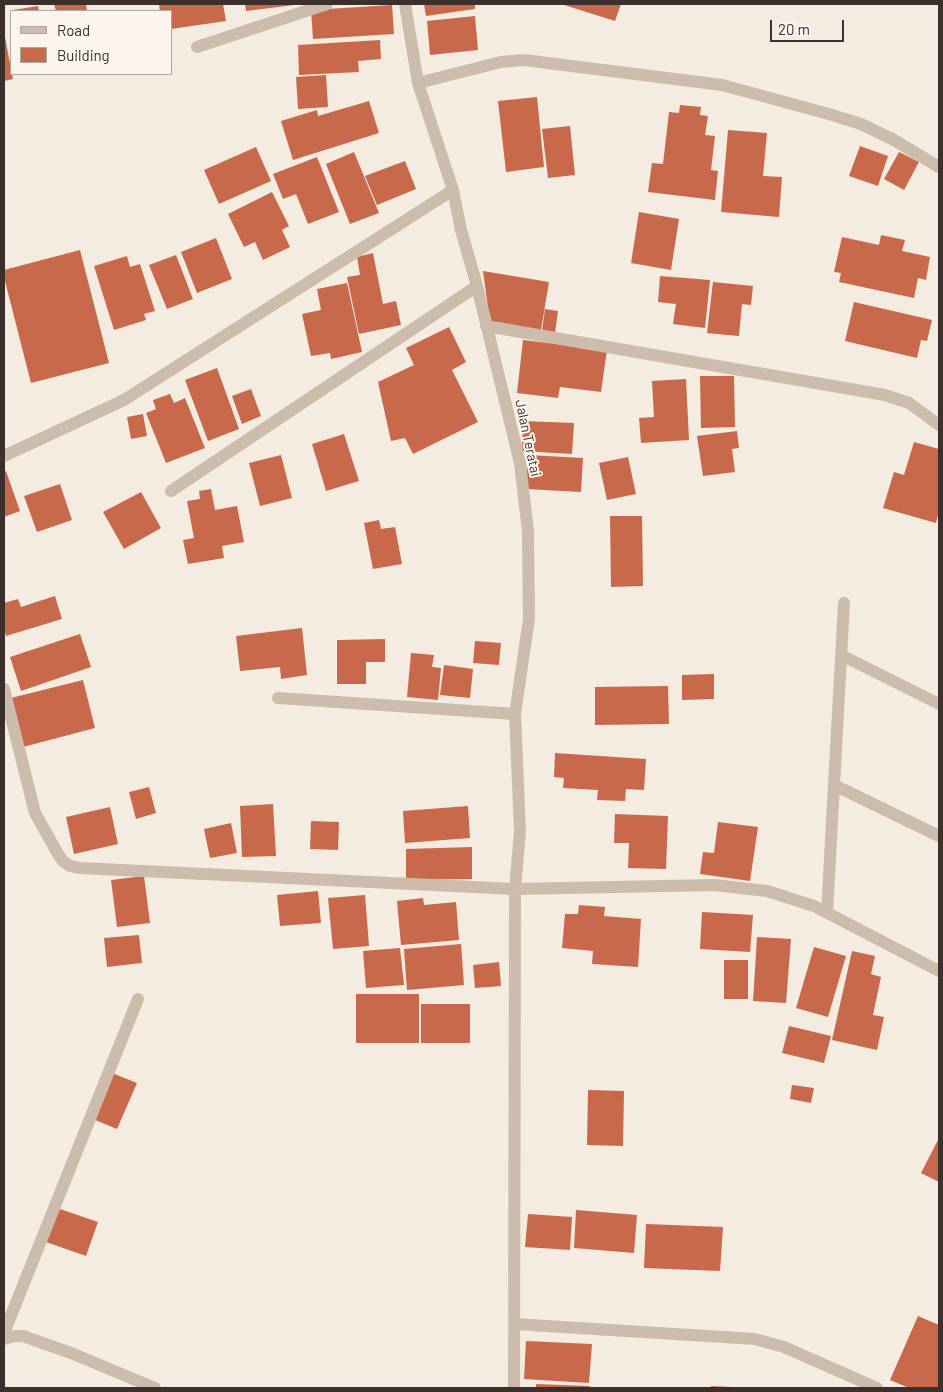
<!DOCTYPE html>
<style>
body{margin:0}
#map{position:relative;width:943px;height:1392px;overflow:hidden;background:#f4ebe1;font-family:Barlow,sans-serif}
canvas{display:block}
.frame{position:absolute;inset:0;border:5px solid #3b302b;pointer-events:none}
.legend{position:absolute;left:10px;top:10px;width:162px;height:65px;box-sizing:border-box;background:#fbf5ee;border:1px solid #aea6a0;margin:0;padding:6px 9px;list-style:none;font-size:15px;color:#3b302b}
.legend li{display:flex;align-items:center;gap:10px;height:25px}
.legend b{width:25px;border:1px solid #aea6a0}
.scale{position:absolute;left:770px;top:20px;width:74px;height:22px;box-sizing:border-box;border:2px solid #3b302b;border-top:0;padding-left:6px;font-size:15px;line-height:18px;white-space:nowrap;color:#3b302b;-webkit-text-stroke:4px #fbf5ee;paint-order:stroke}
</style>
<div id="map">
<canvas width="943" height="1392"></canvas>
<div class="frame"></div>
<ul class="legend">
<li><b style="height:6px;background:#cdbbac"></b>Road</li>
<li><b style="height:14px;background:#c8694b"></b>Building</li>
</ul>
<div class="scale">20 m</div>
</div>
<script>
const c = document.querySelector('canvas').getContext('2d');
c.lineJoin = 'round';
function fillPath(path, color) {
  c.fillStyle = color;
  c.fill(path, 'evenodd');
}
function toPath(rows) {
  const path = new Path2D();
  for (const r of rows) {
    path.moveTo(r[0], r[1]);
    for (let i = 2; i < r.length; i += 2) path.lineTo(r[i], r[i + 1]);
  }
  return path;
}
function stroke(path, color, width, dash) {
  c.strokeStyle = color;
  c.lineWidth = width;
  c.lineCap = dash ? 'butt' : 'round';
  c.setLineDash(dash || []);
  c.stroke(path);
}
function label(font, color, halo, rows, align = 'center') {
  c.font = font + ' Barlow,sans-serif';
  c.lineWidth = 4;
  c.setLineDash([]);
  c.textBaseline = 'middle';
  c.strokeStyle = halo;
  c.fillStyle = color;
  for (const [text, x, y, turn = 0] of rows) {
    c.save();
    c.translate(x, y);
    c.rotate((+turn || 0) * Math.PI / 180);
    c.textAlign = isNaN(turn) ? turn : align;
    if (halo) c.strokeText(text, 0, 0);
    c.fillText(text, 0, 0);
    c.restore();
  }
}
const building = toPath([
 [54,4,86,4,87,11,56,11],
 [159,4,223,4,226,21,171,29,171,11,160,11],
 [245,4,294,4,294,5,246,11],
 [424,4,475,4,475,9,426,16],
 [561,4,621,4,615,21],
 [392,5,394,34,313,39,311,10],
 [38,6,39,11,13,11,13,10],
 [475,16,478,50,430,55,427,21],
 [4,32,13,79,4,81],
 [380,40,381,59,358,61,359,72,299,75,298,45],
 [326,75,328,107,298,109,296,77],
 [537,97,544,167,506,172,498,101],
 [369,101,379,133,293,160,281,121,317,110,318,116],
 [680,105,701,107,700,115,708,116,705,135,715,136,711,170,718,171,715,200,648,192,652,163,663,164,669,112,679,113],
 [570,126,575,175,548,178,542,129],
 [728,130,767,133,763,176,782,177,779,217,721,212],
 [860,146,888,156,878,186,849,176],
 [256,147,271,181,219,204,204,170],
 [354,152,379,213,350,224,326,164],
 [899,152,919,162,904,190,884,179],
 [317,157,339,212,308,224,296,194,283,199,273,174],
 [405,161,416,189,377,205,365,176],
 [272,192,289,226,282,230,290,247,263,260,255,242,244,247,228,214],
 [639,212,679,219,671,270,631,263],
 [881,235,905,240,902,251,930,257,926,280,918,278,914,298,839,282,841,273,834,272,842,237,879,245],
 [216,238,232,279,197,293,181,252],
 [80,250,109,363,31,383,4,277,4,270],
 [373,253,383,304,396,301,401,325,359,334,347,277,360,275,357,257],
 [176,255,193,299,167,309,149,265],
 [127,256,130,267,140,264,155,311,144,314,146,320,114,330,94,266],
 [483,271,549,282,541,330,490,322],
 [660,276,710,280,705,328,673,324,676,304,658,302],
 [713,282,753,286,751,305,742,304,739,336,707,333],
 [347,283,362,352,331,359,330,353,311,356,302,314,321,310,317,289],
 [854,302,932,320,927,341,921,340,917,358,845,341],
 [545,309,558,311,555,333,542,331],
 [449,327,466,362,452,370,478,422,413,454,405,438,391,441,378,382,414,365,406,348],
 [523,340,607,350,601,392,560,387,558,398,517,393],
 [217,368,239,429,208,441,185,380],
 [700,376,734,376,735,427,701,428],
 [686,379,689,440,641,443,639,418,654,417,652,381],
 [251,389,261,416,242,424,232,396],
 [170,394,174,403,185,398,205,448,166,463,146,413,156,409,153,400],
 [143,414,147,436,131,439,127,417],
 [523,421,574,423,572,454,522,451],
 [737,431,739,448,732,449,735,472,703,476,697,436],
 [344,434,359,481,326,491,312,444],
 [914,442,939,449,939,511,936,523,883,508,894,472,904,475],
 [281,455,292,498,260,506,249,463],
 [528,455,583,458,581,492,526,489],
 [628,457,636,494,607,500,599,463],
 [6,471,20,511,4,517,4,472],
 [60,484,72,520,37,532,24,496],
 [211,489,215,510,237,506,244,542,222,546,224,558,188,564,183,540,194,538,187,501,200,499,199,491],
 [141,492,161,528,124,549,103,512],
 [610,516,642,516,643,586,611,587],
 [379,520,381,529,395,527,402,564,373,569,364,523],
 [55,596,62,619,6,636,4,628,4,603,18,599,21,607],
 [302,628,307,675,281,679,280,667,240,671,236,636],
 [80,634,91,667,21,691,10,657],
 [385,639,385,662,366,662,366,684,337,684,337,640],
 [475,641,501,643,499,665,473,663],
 [411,653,434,655,432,667,441,668,438,700,407,697],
 [444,665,473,669,470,698,440,695],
 [714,674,714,699,682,700,682,675],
 [83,680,95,728,23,747,11,698],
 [668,686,669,724,595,725,595,687],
 [555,753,646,759,644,790,626,789,625,801,597,800,598,790,563,788,564,778,554,777],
 [149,787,156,813,136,819,129,792],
 [273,804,276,856,242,857,240,806],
 [468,806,470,838,405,843,403,811],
 [110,807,118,844,74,854,66,817],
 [615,814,668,816,666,869,628,868,629,843,614,843],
 [311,821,339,822,338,850,310,849],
 [718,822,758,827,750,881,700,874,703,852,714,853],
 [231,823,237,853,210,858,204,829],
 [472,847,472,879,406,880,406,849],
 [144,876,150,923,117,927,111,880],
 [318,891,321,923,280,926,277,895],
 [365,895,369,946,333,949,328,898],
 [423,898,424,905,456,902,459,940,401,945,397,901],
 [579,905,605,907,604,916,641,919,638,967,592,964,593,951,562,948,565,914,578,914],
 [702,912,753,915,750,952,700,949],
 [139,935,142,963,107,967,104,938],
 [757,937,791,939,786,1003,753,1001],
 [461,944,464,985,407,990,404,949],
 [814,947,846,956,828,1017,796,1008],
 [400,948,404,985,366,988,363,951],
 [852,951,875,956,871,974,881,977,873,1015,884,1017,877,1050,832,1040],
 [724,960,748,960,748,999,724,999],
 [499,962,501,986,475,988,473,965],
 [356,994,419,994,419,1043,356,1043],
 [421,1004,470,1004,470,1043,421,1043],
 [789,1026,831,1036,824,1063,782,1053],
 [107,1071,137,1083,117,1129,88,1117],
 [792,1085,814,1088,811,1103,790,1099],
 [588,1090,624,1091,623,1146,587,1145],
 [939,1138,939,1182,921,1173],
 [57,1208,98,1222,86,1256,46,1242],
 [576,1210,637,1215,634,1253,574,1248],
 [528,1214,572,1217,570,1250,525,1247],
 [646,1224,723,1227,720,1271,644,1268],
 [918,1316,939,1325,939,1388,909,1388,890,1380],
 [526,1341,592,1344,589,1383,524,1379],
 [536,1384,590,1386,589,1388,536,1388],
 [711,1386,731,1387,731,1388,711,1388]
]);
const minor = toPath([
 [405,4,418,83,453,190,461,230,477,286,520,463,528,532,529,619,515,714,520,831,515,889,514,1388],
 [197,47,327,4],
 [418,83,501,62,524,60,722,85,829,114,861,124,894,140,939,167],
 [486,326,885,395,909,403,939,425],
 [4,456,124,400,453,190],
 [171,491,477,286],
 [841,655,939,704],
 [4,689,35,813,58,854,63,861,70,866,80,868,515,889,714,885,767,891,814,906,939,971],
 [278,698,515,714],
 [834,785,939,836],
 [827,913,844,603],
 [514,1324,755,1339,784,1347,877,1388],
 [4,1333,138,999],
 [4,1339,15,1336,23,1336,71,1353,155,1388]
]);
const streetNames = [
 ["Jalan Teratai",528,438,78]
];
fillPath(building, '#c8694b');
stroke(minor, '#cdbbac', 12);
label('14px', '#3b302b', '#fbf5ee', streetNames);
</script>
